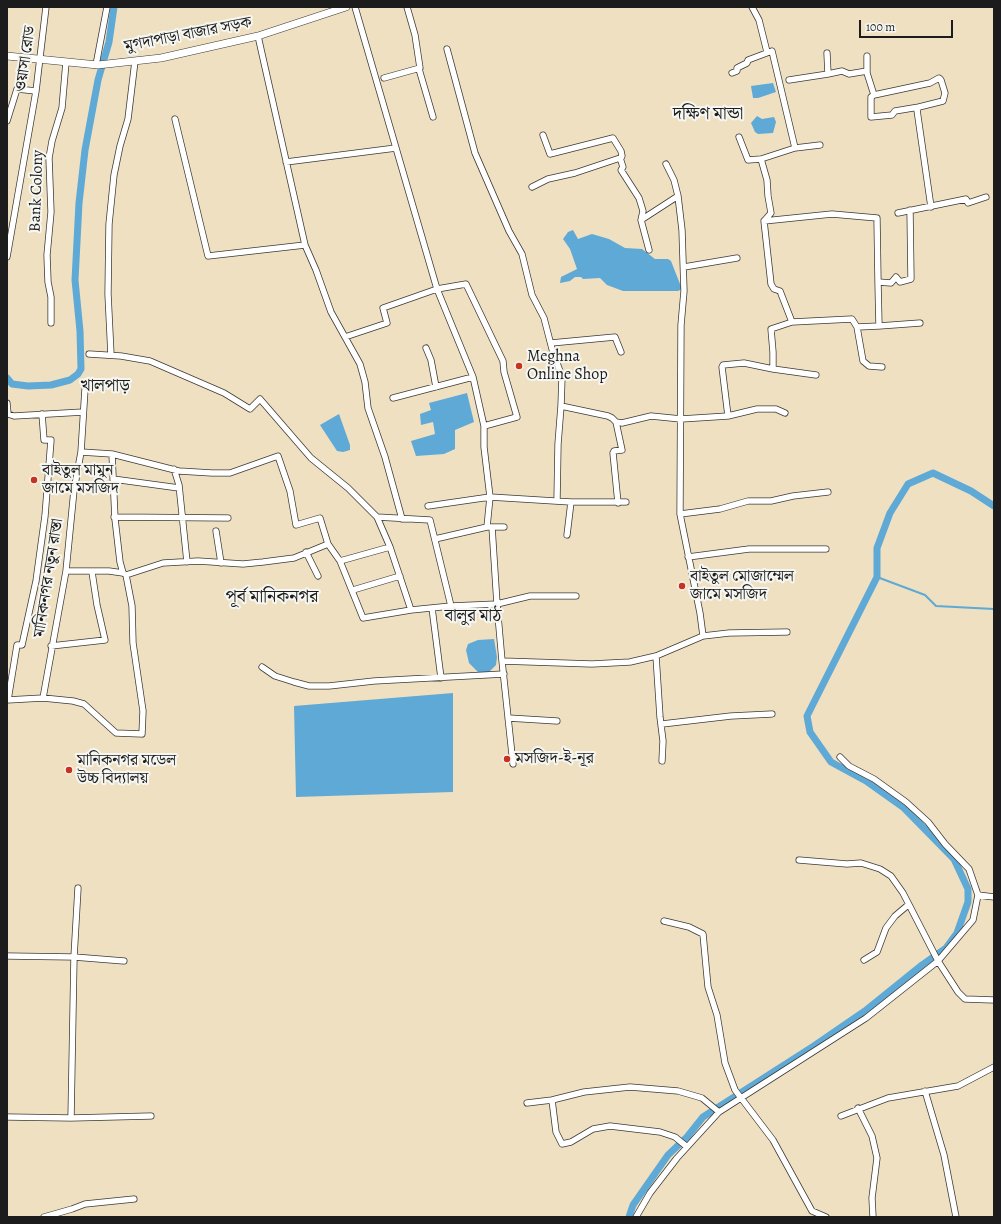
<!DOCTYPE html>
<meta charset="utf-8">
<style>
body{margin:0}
#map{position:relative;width:1001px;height:1224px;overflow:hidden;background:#efe0c1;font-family:Alegreya,serif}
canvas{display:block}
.frame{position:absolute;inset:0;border:8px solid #1c1c1c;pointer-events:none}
.scale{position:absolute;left:859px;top:20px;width:94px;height:18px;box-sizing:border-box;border:2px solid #1c1c1c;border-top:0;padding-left:5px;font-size:12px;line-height:14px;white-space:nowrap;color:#1c1c1c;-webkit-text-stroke:3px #f6f6f2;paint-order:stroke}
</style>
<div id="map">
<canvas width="1001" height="1224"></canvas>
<div class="frame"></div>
<div class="scale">100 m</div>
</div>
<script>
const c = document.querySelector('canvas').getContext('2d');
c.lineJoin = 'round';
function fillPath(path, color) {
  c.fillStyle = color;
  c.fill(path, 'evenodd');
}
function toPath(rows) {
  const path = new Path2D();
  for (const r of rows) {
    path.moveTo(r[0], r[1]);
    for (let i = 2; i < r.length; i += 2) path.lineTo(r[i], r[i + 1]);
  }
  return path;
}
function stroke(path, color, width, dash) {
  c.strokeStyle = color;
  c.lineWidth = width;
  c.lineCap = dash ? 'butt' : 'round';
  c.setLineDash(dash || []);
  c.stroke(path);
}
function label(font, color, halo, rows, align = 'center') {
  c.font = font + ' Alegreya,"Noto Serif Bengali",serif';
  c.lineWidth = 4;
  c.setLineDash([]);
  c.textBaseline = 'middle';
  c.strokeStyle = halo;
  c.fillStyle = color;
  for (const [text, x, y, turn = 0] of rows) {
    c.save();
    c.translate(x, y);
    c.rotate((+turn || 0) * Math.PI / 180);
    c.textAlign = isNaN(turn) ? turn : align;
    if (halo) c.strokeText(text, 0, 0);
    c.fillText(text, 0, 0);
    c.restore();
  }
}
const water = toPath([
 [773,83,776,92,758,98,753,98,751,86],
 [757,116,762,119,774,117,776,122,773,133,758,134,755,132,751,123],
 [573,230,578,239,592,234,609,239,625,248,642,249,655,259,668,259,671,261,682,289,678,291,623,291,607,285,600,278,583,279,581,277,575,277,570,281,560,283,561,277,577,269,570,249,563,239,568,232],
 [467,393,474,422,455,430,455,449,444,454,416,456,411,441,435,434,433,422,421,425,420,414,431,410,429,403],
 [339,414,350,445,350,450,343,452,337,451,320,425],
 [494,639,497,657,496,665,489,672,478,672,469,663,466,650,468,644,478,640],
 [453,693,453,792,296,797,294,706]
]);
const stream = toPath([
 [877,577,925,595,936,606,994,609]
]);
const canal = toPath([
 [7,378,12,384,28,386,51,385,70,380,78,374,81,369,80,331,75,280,79,203,85,150,98,80,109,42,114,7],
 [629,1217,633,1205,668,1155,687,1137,703,1117,814,1046,865,1011,922,965,946,948,957,933,968,902,968,889,954,859,904,808,866,781,831,762,810,732,807,716,877,577,877,548,890,513,908,484,933,473,971,491,994,506]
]);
const minor = toPath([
 [355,7,437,289,473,377,484,426,484,447,490,497,487,527],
 [752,7,759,20,767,52],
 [258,36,305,245,316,270,331,312,360,364,365,382,368,408,385,457,402,519],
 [447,49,475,153,509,231,522,254,532,295,544,318,552,349,562,377,561,406,608,416,612,418,616,422],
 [827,53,828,74,842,71,849,74,867,71],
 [867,56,867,73,874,95,930,83,939,78,941,80,945,93,943,101,919,107,917,110,931,207],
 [96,65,107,7],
 [419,69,433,117],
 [384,78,420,68,415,35,407,7],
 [789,80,828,74],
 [874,95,871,97,871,117,892,115,895,111,919,107],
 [175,119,208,256,305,245],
 [7,121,17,89,36,91],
 [543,135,550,154,613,138,621,151,622,156,621,158],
 [739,137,748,160,761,159],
 [795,148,820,145],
 [286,162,396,148],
 [666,164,674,180,678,196],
 [532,187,548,179,575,173,620,158,623,167,621,170,639,198,643,211,641,220],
 [898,213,966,199,968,203,986,197],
 [764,221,832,214,877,218,878,282,891,283,896,277,900,282,911,279,910,210],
 [7,257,36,91,46,7],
 [684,267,737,258],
 [878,282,879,326,920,323],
 [792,322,852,319,857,327,863,361,869,366,882,367],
 [51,323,51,297,48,282,47,255,51,212,49,158,52,141,62,108,66,62],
 [857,327,879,326],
 [345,337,387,323,383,308,437,289,466,284,503,361,504,372,517,417,484,426],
 [551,343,615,337,621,352],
 [426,348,431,360,436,387],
 [89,354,121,356,150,361,224,393,250,409,260,399,311,458,348,488,377,517,430,520,451,606,497,604,502,661,592,664,630,662,656,656,703,636,700,613,680,514,681,325,684,291,682,230,678,196,641,220,649,250],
 [111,355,108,294,109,224,114,175,120,146,128,119,135,61],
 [773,369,816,375],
 [393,398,473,377],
 [7,403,8,414,14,416,83,412],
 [728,416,757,409,776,409,785,413],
 [81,452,112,454,179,471,212,473,230,473,278,456,290,491,296,525,320,518,328,544],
 [112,454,115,519,120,562,123,573],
 [174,469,179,485,187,562],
 [113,479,179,488],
 [557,501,558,444,561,406],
 [618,503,613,453,614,451,622,450,616,422,622,423,651,416,681,419,728,416,722,367,723,365,744,363,773,369,773,352,771,329,792,322,780,291,774,289,771,284,764,221,771,213,768,196,767,180,761,159,795,148,772,51,748,60,747,63,737,68,737,71,732,73],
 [428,506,490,497,571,502,626,502],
 [680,514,720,509,748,501,771,501,793,496,828,492],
 [114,517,228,518],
 [492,527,497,604,530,596,576,596],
 [216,531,221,563],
 [567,535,571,502],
 [435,539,487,527,504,527],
 [390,547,411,610],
 [306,552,318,576],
 [688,557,749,549,826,549],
 [340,561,363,618,411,610,451,606],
 [66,571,109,571,123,573,126,575,163,563,198,561,243,564,263,562,294,558,328,544,340,561,390,547,377,517],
 [353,590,400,576],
 [432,608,441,678],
 [703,636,729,633,787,632],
 [51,646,105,640,97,605,92,572],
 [656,656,660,717,663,741,662,761],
 [502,661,513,764],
 [262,667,275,676,294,682,309,686,329,686,374,681,504,674],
 [43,698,66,571,74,490,81,452,85,389],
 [7,700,43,698,73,701,84,704,116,733,142,734,143,711,133,643,132,606,126,575],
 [8,700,17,645,22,645,36,581,45,516,51,440,44,440,42,414],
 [508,718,557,721],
 [662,724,731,716,772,714],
 [799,860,847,864,861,863,880,869,891,876,903,893,938,961,958,992,965,999,994,1000],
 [978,895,994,897],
 [664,921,689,927,703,934,708,987,717,1015,725,1063,735,1090,773,1140,812,1211,826,1217],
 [7,956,74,957,124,961],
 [864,960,877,952,886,928,895,916,908,905],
 [925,1091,944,1155,956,1217],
 [552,1100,556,1132,562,1144,571,1142,593,1129,610,1126,660,1132,675,1137,686,1146],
 [527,1103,552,1100,584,1092,630,1087,678,1091,702,1098,719,1112],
 [858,1108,872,1136,877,1158,872,1198,873,1217],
 [841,1116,888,1098,958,1086,994,1067],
 [7,1117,71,1118,151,1116],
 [71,1118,74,957,78,888],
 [44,1217,72,1209,85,1204,134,1199],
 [636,1217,650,1193,677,1158,719,1112,866,1018,938,961,973,920,978,895,969,869,945,844,928,822,906,802,874,779,849,766,840,757]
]);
const tertiary = toPath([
 [7,56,98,65,161,58,258,36,346,7]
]);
const markers = [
 [519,366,4,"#c8321e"],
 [34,480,4,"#c8321e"],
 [682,586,4,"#c8321e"],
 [507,759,4,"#c8321e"],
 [69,770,4,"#c8321e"]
];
const streetNames = [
 ["মুগদাপাড়া বাজার সড়ক",188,35,-11],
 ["ওয়াসা রোড",26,59,-82],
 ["Bank Colony",37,191,-88],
 ["মানিকনগর নতুন রাস্তা",49,578,-81]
];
const poiNames = [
 ["Meghna",527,357],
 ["Online Shop",527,375],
 ["বাইতুল মামুন",42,471],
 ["জামে মসজিদ",42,489],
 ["বাইতুল মোজাম্মেল",690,577],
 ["জামে মসজিদ",690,595],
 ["মসজিদ-ই-নূর",515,759],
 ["মানিকনগর মডেল",77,761],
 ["উচ্চ বিদ্যালয়",77,779]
];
const neighbourhoodNames = [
 ["খালপাড়",105,387],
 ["বালুর মাঠ",473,617]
];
const quarterNames = [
 ["দক্ষিণ মান্ডা",708,115],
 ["পূর্ব মানিকনগর",272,598]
];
fillPath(water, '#5ea9d6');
stroke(stream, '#5ea9d6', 2);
stroke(canal, '#5ea9d6', 7);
stroke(minor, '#3c3935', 7);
stroke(tertiary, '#3c3935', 8);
stroke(minor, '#fff', 5.5);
stroke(tertiary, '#fff', 7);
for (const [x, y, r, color] of markers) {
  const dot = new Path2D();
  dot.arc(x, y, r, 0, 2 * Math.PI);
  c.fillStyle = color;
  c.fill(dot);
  stroke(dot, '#f6f6f2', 1.5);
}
label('16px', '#1c1c1c', '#f6f6f2', streetNames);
label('16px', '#1c1c1c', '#f6f6f2', poiNames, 'left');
label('17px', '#1c1c1c', '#f6f6f2', neighbourhoodNames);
label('18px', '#1c1c1c', '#f6f6f2', quarterNames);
</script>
